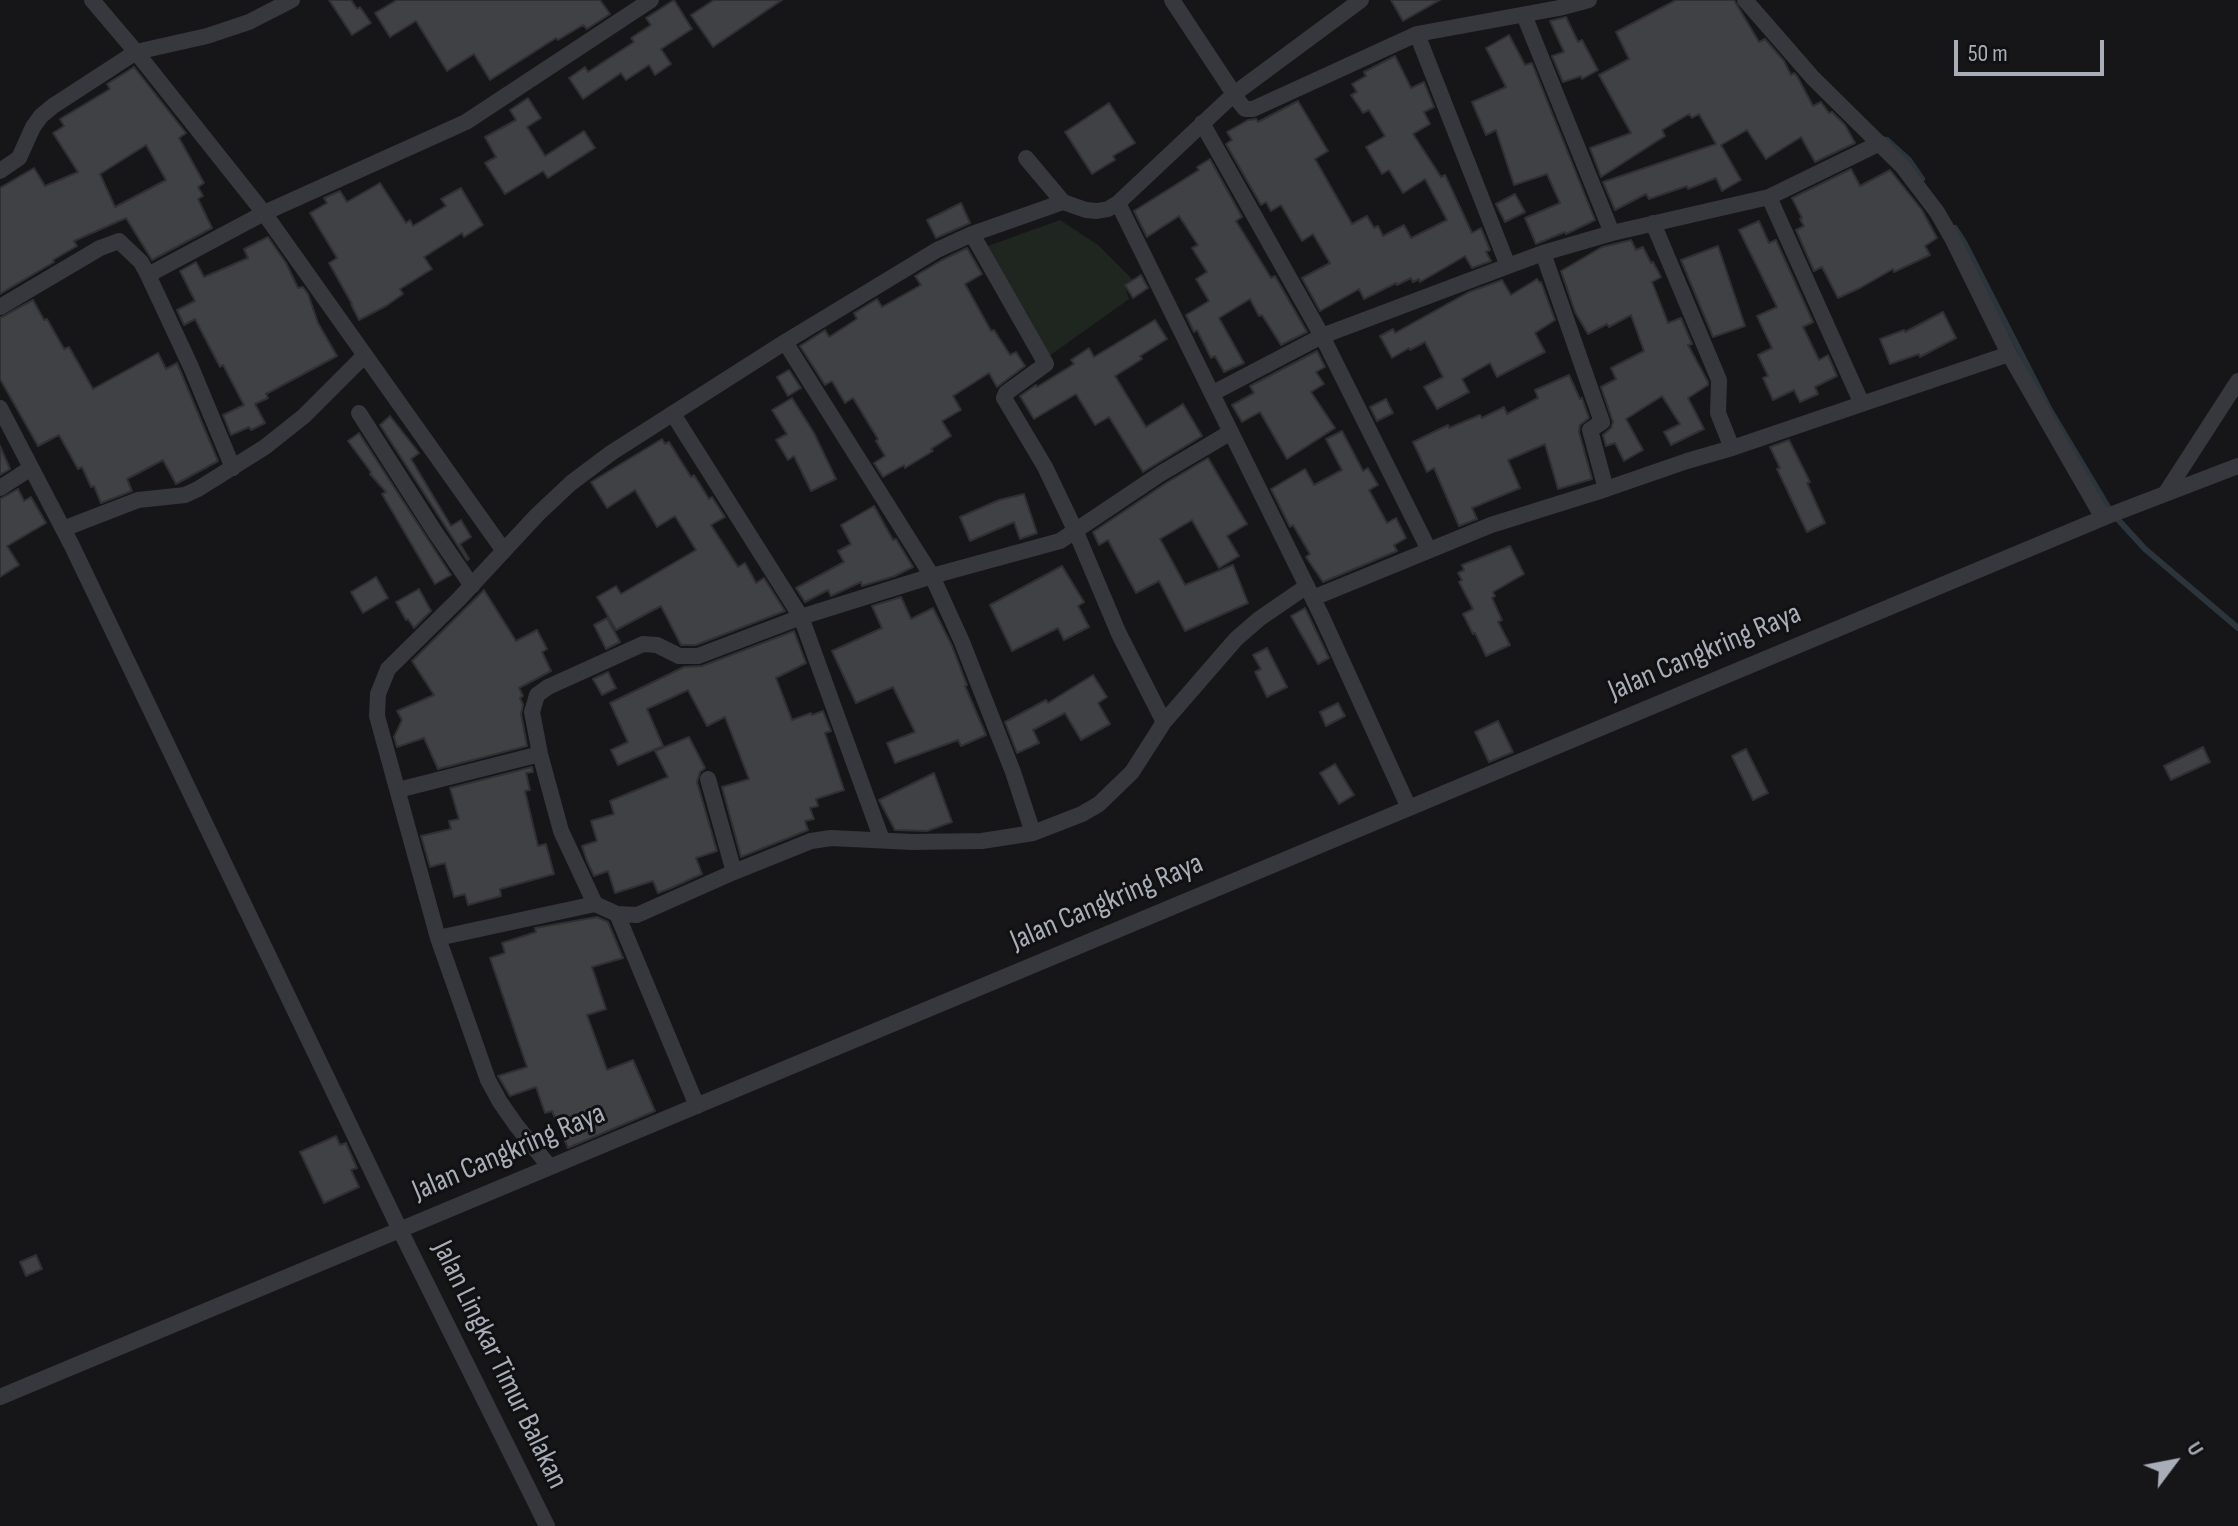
<!DOCTYPE html>
<style>
body{margin:0}
#map{position:relative;width:2238px;height:1526px;overflow:hidden;background:#161618;font-family:"Sofia Sans Condensed",sans-serif}
canvas{display:block}
.north{position:absolute;left:2134px;top:1422px;width:80px;height:80px;-webkit-text-stroke:6px #111113;paint-order:stroke;rotate:58deg;font-size:22px;font-weight:700;line-height:32px;text-align:center;color:#a8adb8}
.north::after{content:'';display:block;margin:auto;width:28px;height:36px;background:#a8adb8;clip-path:polygon(50% 0,100% 100%,50% 72%,0 100%)}
.scale{position:absolute;left:1954px;top:40px;width:150px;height:36px;box-sizing:border-box;border:4px solid #a8adb8;border-top:0;padding-left:10px;font-size:24px;line-height:28px;white-space:nowrap;color:#a8adb8;-webkit-text-stroke:6px #111113;paint-order:stroke}
</style>
<div id="map">
<canvas width="2238" height="1526"></canvas>
<div class="north">U</div>
<div class="scale">50 m</div>
</div>
<script>
const c = document.querySelector('canvas').getContext('2d');
c.lineJoin = 'round';
function fillPath(path, color) {
  c.fillStyle = color;
  c.fill(path, 'evenodd');
}
function toPath(rows) {
  const path = new Path2D();
  for (const r of rows) {
    path.moveTo(r[0], r[1]);
    for (let i = 2; i < r.length; i += 2) path.lineTo(r[i], r[i + 1]);
  }
  return path;
}
function stroke(path, color, width, dash) {
  c.strokeStyle = color;
  c.lineWidth = width;
  c.lineCap = dash ? 'butt' : 'round';
  c.setLineDash(dash || []);
  c.stroke(path);
}
function label(font, color, halo, rows, align = 'center') {
  c.font = font + ' "Sofia Sans Condensed",sans-serif';
  c.lineWidth = 6;
  c.setLineDash([]);
  c.textBaseline = 'middle';
  c.strokeStyle = halo;
  c.fillStyle = color;
  for (const [text, x, y, turn = 0] of rows) {
    c.save();
    c.translate(x, y);
    c.rotate((+turn || 0) * Math.PI / 180);
    c.textAlign = isNaN(turn) ? turn : align;
    if (halo) c.strokeText(text, 0, 0);
    c.fillText(text, 0, 0);
    c.restore();
  }
}
const green = toPath([
 [1060,220,1098,245,1132,279,1125,286,1129,299,1045,359,985,247]
]);
const stream = toPath([
 [1887,140,1909,160,1922,179],
 [1955,228,1964,242,2050,410,2111,512,2145,549,2238,628]
]);
const building = toPath([
 [329,0,351,0,357,9,360,7,371,23,352,35,329,0],
 [397,0,600,0,610,14,587,29,583,25,558,40,556,38,490,80,474,54,447,71,416,21,390,37,375,13,397,0],
 [674,0,692,29,661,49,671,64,655,75,649,65,626,80,621,73,583,99,569,78,585,67,588,72,634,42,631,38,651,25,646,18,674,0],
 [714,0,782,0,713,47,691,15,714,0],
 [1391,0,1440,0,1403,21,1391,0],
 [1676,0,1734,0,1759,42,1765,39,1784,61,1791,75,1794,73,1797,76,1813,106,1821,102,1829,113,1832,112,1845,125,1855,143,1815,162,1801,137,1766,159,1747,130,1721,145,1741,180,1722,191,1716,178,1688,189,1687,186,1649,199,1646,194,1615,210,1603,182,1716,144,1699,114,1692,118,1689,114,1662,130,1665,136,1601,177,1590,148,1631,133,1599,75,1629,59,1616,32,1676,0],
 [1566,17,1578,42,1582,40,1598,70,1582,79,1581,76,1563,82,1552,56,1564,52,1550,21,1566,17],
 [1509,35,1525,65,1532,63,1595,220,1566,234,1565,232,1536,244,1525,218,1560,203,1547,174,1514,185,1496,130,1486,135,1472,102,1506,87,1486,48,1509,35],
 [1395,56,1411,88,1424,82,1434,107,1424,112,1430,124,1413,134,1441,177,1445,175,1472,233,1481,228,1490,250,1486,252,1491,261,1472,268,1465,256,1420,282,1419,279,1413,282,1411,278,1397,285,1396,283,1364,299,1359,289,1320,311,1302,278,1330,263,1313,234,1302,241,1281,205,1271,211,1266,202,1261,205,1226,144,1232,140,1227,132,1248,120,1256,119,1258,122,1298,101,1328,151,1315,159,1352,224,1367,216,1374,228,1378,226,1383,236,1404,225,1411,238,1447,220,1425,179,1403,193,1389,170,1382,174,1366,147,1385,136,1369,110,1363,113,1351,95,1357,92,1352,84,1366,76,1364,72,1395,56],
 [134,67,186,133,179,138,204,183,198,187,203,196,198,199,212,228,152,260,126,218,74,241,77,246,53,260,54,262,0,294,0,188,34,168,45,186,78,172,53,133,64,126,60,119,110,89,107,84,134,67],
 [146,145,166,180,115,207,100,174,146,145],
 [528,98,541,118,527,127,545,156,584,131,595,148,548,178,543,171,505,194,485,163,496,157,485,137,516,120,510,110,528,98],
 [1109,103,1135,143,1113,156,1115,160,1092,174,1065,132,1109,103],
 [1210,159,1242,217,1236,221,1271,278,1275,276,1307,332,1281,345,1262,315,1259,316,1250,299,1219,318,1244,363,1224,372,1215,356,1211,358,1197,330,1194,332,1186,315,1209,301,1196,279,1207,272,1192,248,1198,245,1179,216,1147,237,1134,211,1199,170,1197,167,1210,159],
 [1851,169,1860,186,1890,170,1922,210,1937,238,1925,246,1930,255,1894,272,1893,269,1860,288,1838,298,1822,267,1814,271,1796,230,1804,226,1800,219,1802,218,1792,198,1851,169],
 [380,183,406,223,410,220,413,226,446,206,441,199,461,188,483,225,464,237,462,233,424,257,432,269,400,289,403,294,386,306,359,320,351,304,352,304,329,263,337,258,310,213,327,203,324,198,340,191,347,202,380,183],
 [1515,194,1525,212,1505,222,1496,204,1515,194],
 [961,203,970,223,936,238,927,220,961,203],
 [1759,221,1769,243,1776,240,1813,322,1803,327,1819,360,1828,355,1837,376,1815,387,1818,394,1800,402,1794,390,1773,400,1763,378,1768,376,1758,355,1772,348,1757,316,1777,307,1739,230,1759,221],
 [268,237,286,263,298,288,303,287,308,294,318,323,337,356,266,394,268,398,255,404,265,423,251,430,249,427,231,435,223,415,244,405,223,365,220,367,195,319,184,325,177,310,195,301,180,271,196,262,204,277,248,258,244,249,268,237],
 [1631,240,1636,250,1643,247,1651,263,1653,262,1661,277,1652,282,1668,323,1681,318,1692,344,1688,345,1708,382,1708,385,1688,398,1704,429,1671,445,1664,432,1680,424,1662,396,1626,419,1643,450,1624,461,1615,443,1606,446,1603,435,1611,428,1613,422,1601,387,1616,379,1611,368,1644,351,1631,315,1609,327,1607,324,1588,334,1575,312,1561,271,1602,247,1631,240],
 [1718,246,1745,326,1713,337,1681,260,1718,246],
 [967,248,982,274,965,284,991,331,994,330,1010,355,1016,352,1025,366,997,387,989,373,953,396,961,410,942,421,951,436,931,449,933,451,905,468,904,465,883,477,874,463,885,456,876,441,878,439,853,398,845,403,832,381,825,385,800,346,825,330,829,337,857,319,854,313,877,299,882,307,921,285,915,276,942,260,967,248],
 [1141,275,1148,288,1133,298,1125,285,1141,275],
 [1537,279,1540,283,1541,282,1555,320,1535,333,1545,352,1497,377,1490,363,1462,379,1469,392,1437,409,1424,387,1443,377,1425,342,1410,350,1409,348,1392,358,1380,336,1393,329,1395,333,1469,292,1502,280,1511,295,1537,279],
 [33,300,44,320,47,319,64,349,69,347,93,389,158,353,166,369,177,363,218,461,176,484,163,460,127,479,132,491,101,503,94,486,91,487,82,467,78,469,59,435,38,446,0,379,0,318,33,300],
 [1943,312,1956,338,1920,357,1919,354,1890,364,1880,339,1904,330,1905,332,1943,312],
 [1155,320,1167,339,1140,356,1142,359,1115,376,1146,427,1183,404,1202,436,1143,472,1109,417,1095,425,1076,394,1034,419,1020,396,1036,385,1037,387,1074,364,1071,360,1089,348,1094,357,1155,320],
 [1317,351,1325,367,1316,372,1324,384,1311,392,1335,428,1287,459,1260,412,1242,422,1232,405,1254,393,1250,386,1317,351],
 [789,370,801,388,788,396,777,377,789,370],
 [1569,375,1580,399,1582,398,1589,418,1580,425,1579,432,1592,479,1558,489,1545,444,1508,460,1520,488,1472,508,1477,519,1459,526,1434,468,1427,472,1413,442,1448,425,1449,428,1480,415,1482,418,1504,407,1507,414,1538,398,1535,390,1569,375],
 [792,398,814,433,836,479,811,491,794,456,788,460,776,440,787,434,772,410,792,398],
 [1386,399,1393,413,1377,421,1370,407,1386,399],
 [390,416,419,453,411,459,451,526,461,520,471,537,460,544,469,559,467,560,380,425,390,416],
 [1342,431,1363,471,1368,468,1378,485,1369,490,1387,523,1396,518,1406,538,1394,545,1397,551,1323,582,1306,557,1310,554,1293,525,1290,527,1271,489,1305,469,1314,485,1342,470,1326,439,1342,431],
 [359,433,451,575,435,584,382,494,386,492,370,474,371,472,348,441,359,433],
 [662,439,665,444,669,442,691,477,694,475,709,499,712,497,725,517,711,525,738,567,745,563,756,583,764,578,785,611,696,645,681,645,661,606,616,630,597,597,616,586,621,594,696,550,675,516,657,527,635,490,607,508,591,482,662,439],
 [1789,440,1810,482,1807,483,1825,523,1807,532,1777,469,1780,468,1770,447,1789,440],
 [0,446,10,469,0,475,0,446],
 [1208,458,1247,524,1227,536,1239,556,1219,568,1192,520,1160,539,1185,585,1233,565,1248,603,1185,631,1159,581,1136,593,1108,540,1099,545,1093,532,1166,483,1208,458],
 [18,489,24,501,31,497,46,523,7,546,19,565,0,577,0,499,18,489],
 [1024,494,1037,533,1020,539,1014,522,970,541,960,517,999,500,1024,494],
 [874,506,893,540,896,539,913,567,895,576,862,586,861,582,831,596,828,590,805,602,796,588,844,562,838,551,851,544,841,525,874,506],
 [1510,546,1524,574,1493,592,1495,596,1492,598,1502,620,1498,622,1510,645,1486,656,1475,633,1473,634,1463,614,1473,609,1459,582,1462,580,1458,573,1464,570,1462,565,1510,546],
 [1062,566,1084,602,1078,606,1089,627,1064,640,1058,628,1012,651,990,605,1062,566],
 [376,577,388,598,363,613,351,592,376,577],
 [419,589,431,611,414,628,408,619,406,620,396,602,419,589],
 [484,590,516,641,537,630,547,649,542,652,551,671,519,688,523,696,520,698,523,705,521,714,527,746,438,769,424,738,397,747,394,737,402,720,397,711,434,695,412,661,484,590],
 [901,597,911,619,933,608,952,646,967,685,965,686,986,735,961,746,958,740,895,763,887,743,915,732,893,687,856,703,832,651,882,628,872,606,901,597],
 [1305,608,1329,658,1318,664,1291,616,1305,608],
 [607,618,620,642,606,649,594,625,607,618],
 [794,631,806,663,776,678,792,720,811,713,812,715,823,711,831,731,825,733,844,790,816,799,818,806,810,808,814,819,805,821,808,830,741,857,722,787,749,779,725,717,707,726,688,690,647,709,663,746,618,765,611,750,628,742,610,703,684,667,702,666,794,631],
 [1267,648,1287,687,1267,697,1255,672,1261,669,1253,655,1267,648],
 [608,672,616,688,602,695,593,679,608,672],
 [1093,675,1107,697,1098,703,1110,724,1081,740,1065,713,1033,730,1039,743,1017,753,1005,722,1046,700,1048,703,1093,675],
 [1338,703,1345,716,1326,726,1320,712,1338,703],
 [1498,721,1513,752,1489,762,1475,732,1498,721],
 [689,737,705,768,700,772,697,782,717,851,696,858,702,874,671,888,658,893,653,881,615,893,608,871,594,876,587,861,582,846,597,841,591,821,614,814,610,801,668,777,655,751,689,737],
 [2203,747,2210,762,2171,780,2164,766,2203,747],
 [1746,749,1768,793,1753,800,1732,756,1746,749],
 [1335,764,1354,795,1339,804,1320,773,1335,764],
 [532,767,533,772,526,773,530,790,525,791,538,846,546,844,554,874,500,889,501,896,468,905,465,894,454,897,445,863,430,867,421,836,451,829,449,821,459,819,450,788,532,767],
 [934,773,952,822,927,831,895,830,879,800,934,773],
 [597,917,608,922,623,958,592,967,606,1009,587,1015,607,1070,633,1060,655,1111,568,1148,552,1111,545,1113,536,1087,510,1096,498,1076,527,1067,490,958,505,953,502,943,536,932,535,928,597,917],
 [336,1136,340,1145,346,1143,357,1168,351,1170,359,1187,324,1203,300,1152,336,1136],
 [36,1255,42,1269,26,1276,20,1262,36,1255]
]);
const minor = toPath([
 [92,0,136,52,264,213,504,551],
 [1172,0,1240,103,1245,109,1253,109,1417,34,1559,8,1589,0],
 [1745,0,1813,78,1902,166,1937,212,1952,238,2009,354,2103,518],
 [1524,15,1612,233],
 [1417,34,1508,266],
 [1202,123,1322,336,1429,550],
 [1026,158,1063,202,1086,210,1097,211,1108,209,1118,203,1234,94,1361,0],
 [0,171,19,158,33,127,41,116,53,106,136,52,207,36,249,22,292,0],
 [1769,197,1862,404],
 [1118,203,1322,617,1409,808],
 [1653,223,1719,380,1718,413,1732,448],
 [972,234,1046,364,1006,393,1004,398,1045,467,1076,532,1119,634,1164,722],
 [1543,253,1602,422,1590,430,1606,489],
 [148,275,191,367,233,468],
 [0,307,100,248,119,241,141,262,148,275,264,213,466,122,651,0],
 [785,342,932,576,962,642,1013,772,1033,833],
 [1213,393,1322,336,1508,266,1543,253,1612,233,1769,197,1880,143],
 [0,408,72,546,400,1230,547,1526],
 [359,413,435,532,472,586],
 [673,414,801,617,882,840],
 [0,488,31,468],
 [2165,494,2238,381],
 [63,529,138,500,185,495,198,489,265,447,304,416,365,355],
 [1313,598,1491,525,1606,489,1687,461,1732,448,2009,354],
 [708,779,734,872],
 [398,790,540,754],
 [617,914,637,915,734,872,811,841,831,838,912,842,982,841,1033,833,1082,814,1099,804,1132,772,1164,722,1236,639,1259,619,1307,586],
 [438,938,595,904],
 [697,1106,617,914,595,904,561,831,540,754,532,712,537,695,548,687,643,644,657,645,679,656,698,656,801,617,932,576,1060,541,1160,474,1231,432],
 [549,1166,516,1125,500,1102,488,1080,438,938,377,716,378,694,388,669,459,599,537,515,571,483,611,453,785,342,937,250,972,234,1063,202],
 [0,1397,2105,517,2238,466]
]);
const streetNames = [
 ["Jalan Cangkring Raya",1705,653,-23],
 ["Jalan Cangkring Raya",1107,903,-23],
 ["Jalan Cangkring Raya",509,1153,-23],
 ["Jalan Lingkar Timur Balakan",499,1365,64]
];
fillPath(green, '#1e261f');
stroke(stream, '#2c353c', 6);
fillPath(building, '#404145');
stroke(building, '#303034', 2);
stroke(minor, '#37383d', 16);
label('30px', '#a8adb8', '#111113', streetNames);
</script>
